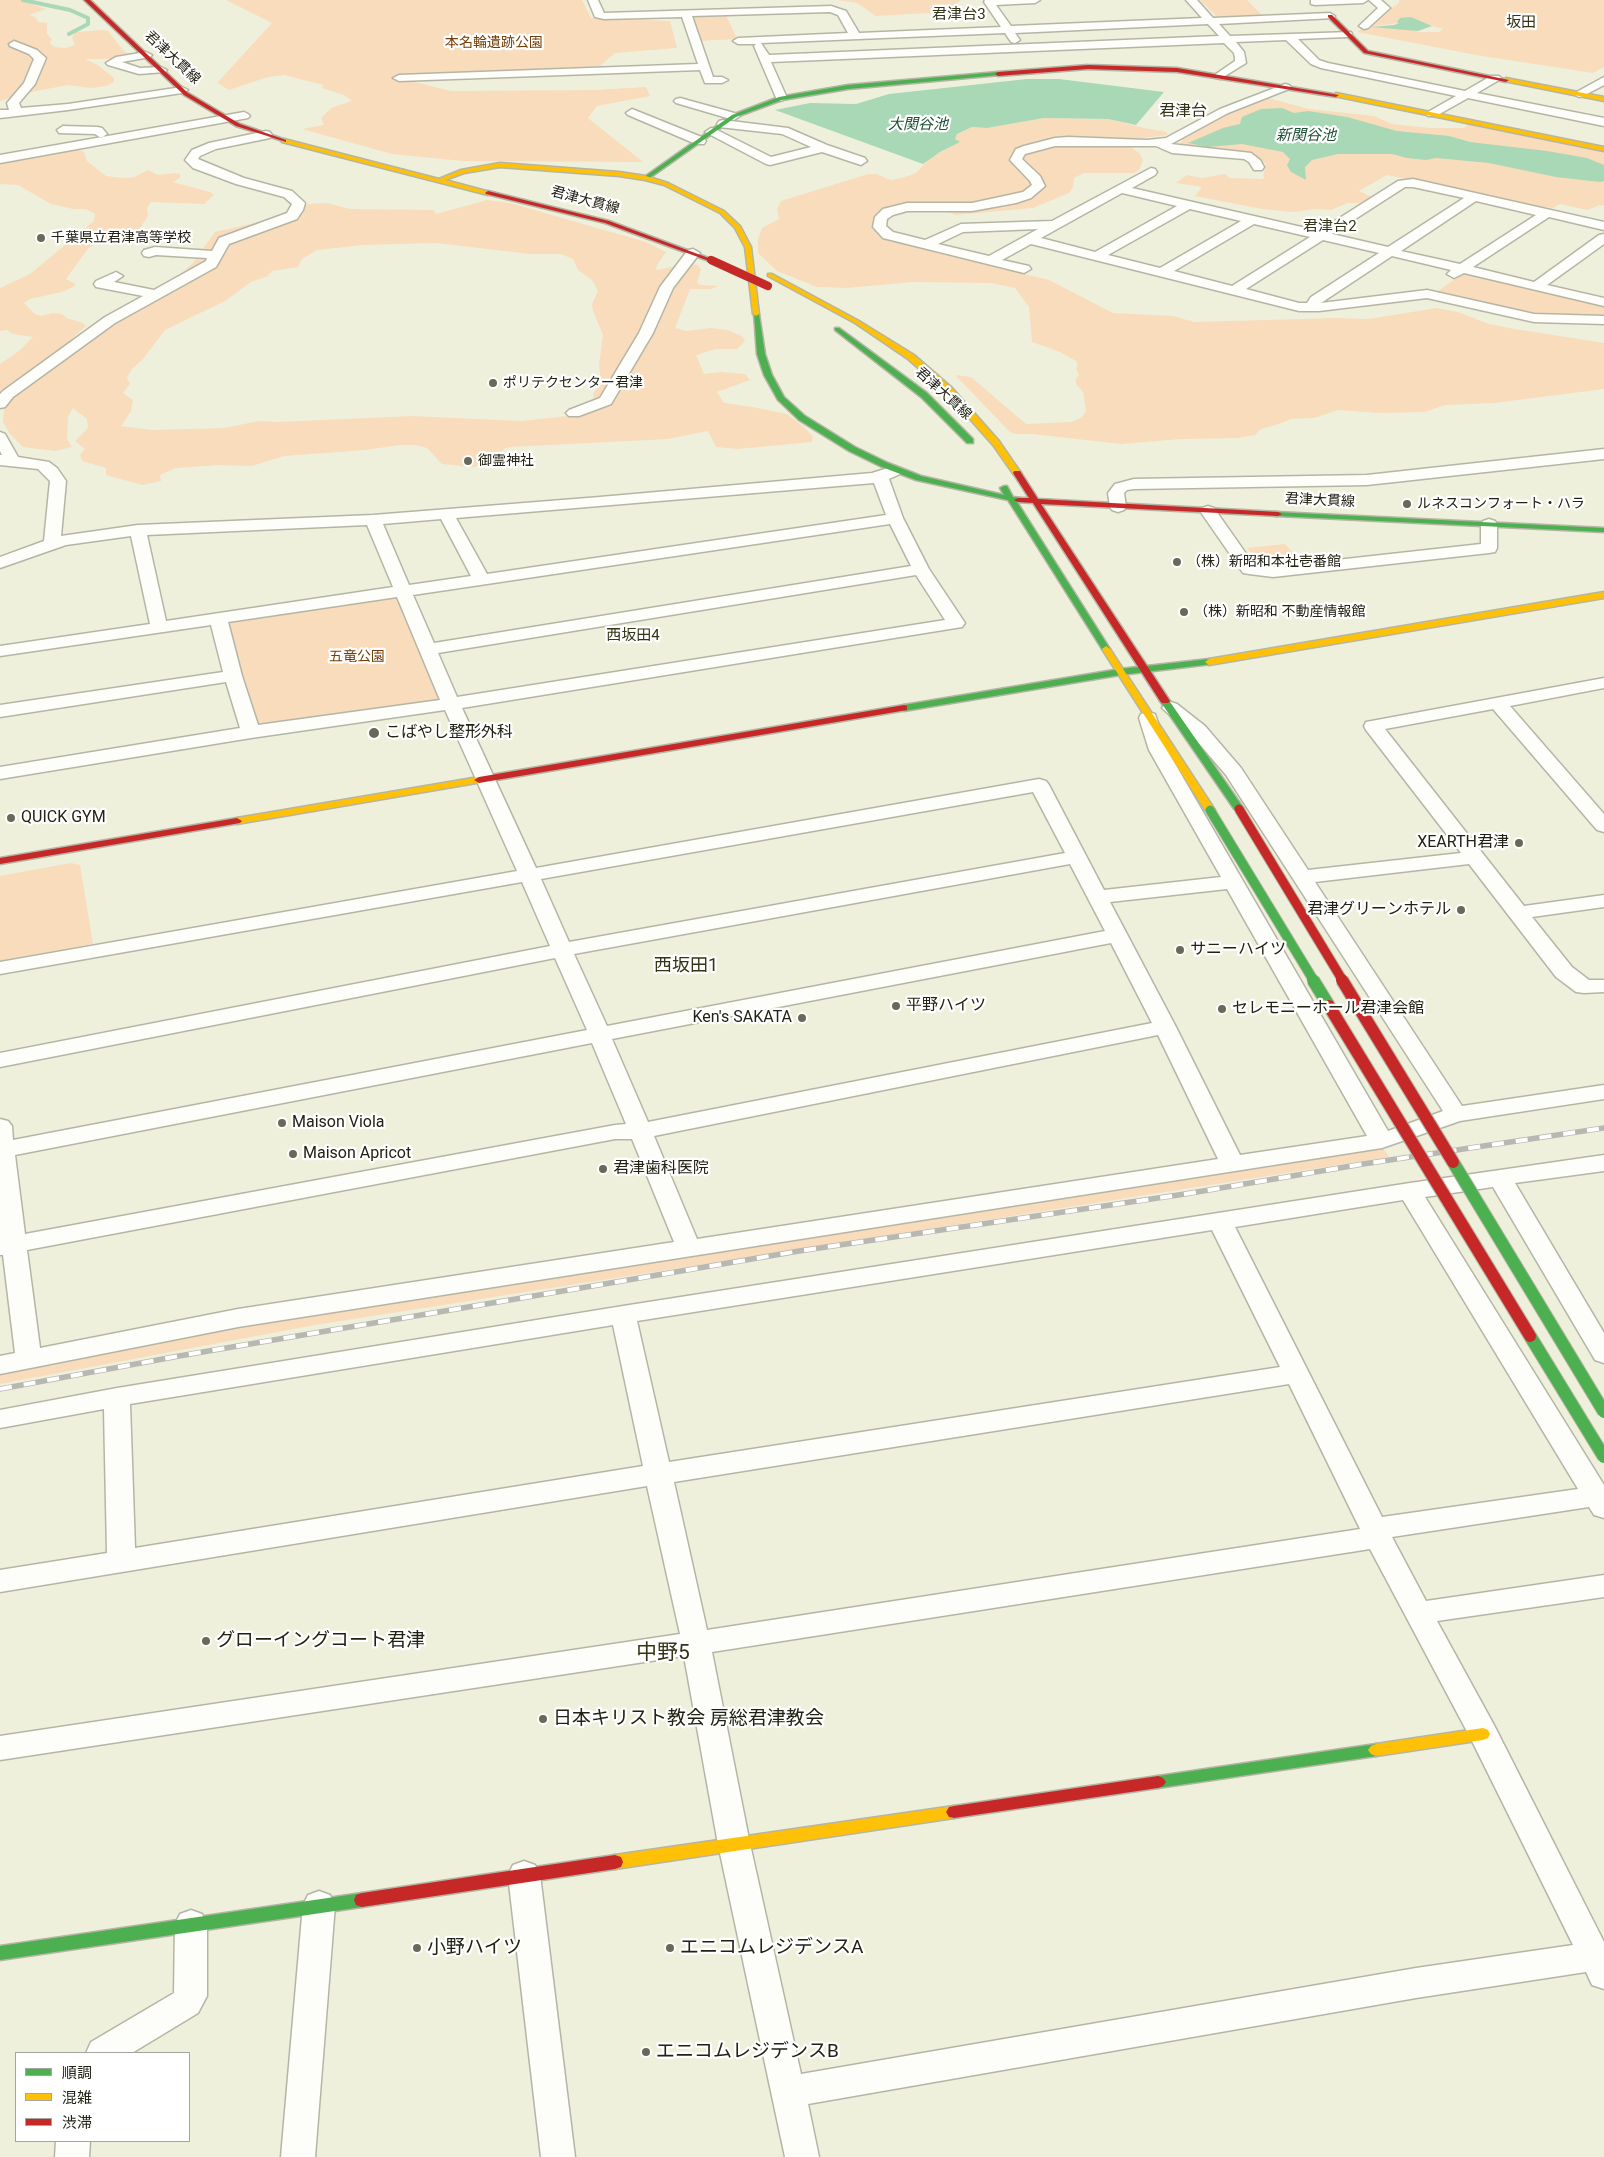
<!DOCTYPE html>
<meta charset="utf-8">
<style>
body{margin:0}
#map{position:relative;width:1604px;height:2157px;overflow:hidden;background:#eff0dc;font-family:Roboto,"Noto Sans JP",sans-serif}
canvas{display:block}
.legend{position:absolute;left:15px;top:2052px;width:175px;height:90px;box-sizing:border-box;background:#fff;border:1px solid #a6a6a1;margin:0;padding:6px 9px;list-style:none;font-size:15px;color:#212114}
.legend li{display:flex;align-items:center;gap:10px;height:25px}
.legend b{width:25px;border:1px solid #a6a6a1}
</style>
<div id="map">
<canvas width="1604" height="2157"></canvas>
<ul class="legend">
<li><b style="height:6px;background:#4caf50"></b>順調</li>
<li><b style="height:6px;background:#ffc107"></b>混雑</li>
<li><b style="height:6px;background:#c62828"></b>渋滞</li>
</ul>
</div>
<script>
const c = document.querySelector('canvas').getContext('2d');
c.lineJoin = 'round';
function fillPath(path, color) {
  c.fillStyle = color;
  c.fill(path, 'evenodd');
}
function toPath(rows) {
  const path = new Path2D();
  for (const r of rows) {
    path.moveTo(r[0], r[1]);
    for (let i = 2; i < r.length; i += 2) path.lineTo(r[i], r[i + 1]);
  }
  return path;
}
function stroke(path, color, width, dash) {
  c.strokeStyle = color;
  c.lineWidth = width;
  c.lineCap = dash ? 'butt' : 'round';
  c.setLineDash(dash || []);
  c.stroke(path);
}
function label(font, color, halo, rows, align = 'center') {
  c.font = font + ' Roboto,"Noto Sans JP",sans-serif';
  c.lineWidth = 4.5;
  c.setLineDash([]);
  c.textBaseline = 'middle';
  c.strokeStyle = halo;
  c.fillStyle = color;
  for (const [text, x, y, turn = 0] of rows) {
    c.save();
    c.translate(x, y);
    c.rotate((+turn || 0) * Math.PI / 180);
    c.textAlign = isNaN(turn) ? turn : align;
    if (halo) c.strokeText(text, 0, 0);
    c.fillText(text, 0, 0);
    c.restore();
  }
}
const green = toPath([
 [0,0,20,0,46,9,29,15,35,17,38,22,47,23,47,34,52,39,50,43,54,47,65,48,75,45,72,37,76,32,100,30,108,31,123,50,130,56,112,59,85,59,98,65,114,78,114,82,106,86,92,88,68,85,31,92,0,101],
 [226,0,582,0,591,18,670,21,677,48,615,53,600,66,399,78,451,91,595,90,646,87,650,96,597,106,588,118,643,162,463,161,392,154,302,129,324,125,321,118,331,108,352,101,344,95,322,88,323,85,284,75,268,77,229,90,217,83,272,23],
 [838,0,961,0,946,12,876,16,857,3],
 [1200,0,1247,0,1263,16,1218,18],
 [1399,0,1604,0,1604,67,1593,73,1476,55,1357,32,1399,3],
 [1400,23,1426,24,1443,29,1439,32,1420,32,1407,29,1373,26],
 [726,15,737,39,700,41,690,17],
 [1268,98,1309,109,1374,116,1392,124,1430,128,1464,128,1469,124,1604,152,1604,206,1600,205,1587,210,1560,204,1553,208,1533,206,1387,175,1359,191,1372,197,1359,203,1348,203,1331,210,1315,209,1293,212,1262,209,1195,196,1202,187,1176,183,1187,175,1202,178,1225,174,1230,178,1264,179,1263,175,1266,164,1251,154,1180,147,1183,137,1227,111],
 [1044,118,1108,119,1144,128,1167,132,1167,135,1134,139,1132,148,1139,153,1143,160,1139,170,1134,173,1084,173,1074,178,1073,187,1069,193,1033,208,955,215,938,207,894,213,876,225,891,240,953,257,1049,280,1113,313,1173,316,1194,322,1337,318,1368,319,1437,308,1458,312,1489,324,1515,329,1604,343,1604,389,1494,403,1445,405,1425,412,1379,413,1338,410,1314,418,1291,419,1279,424,1261,429,1255,435,1238,438,1181,439,1121,444,1032,434,1015,434,1010,432,955,375,971,377,1026,424,1071,422,1081,418,1086,411,1083,392,1076,384,1076,379,1079,375,1076,369,1078,365,1076,361,1060,352,1032,342,1029,307,1015,288,991,283,913,282,846,288,817,287,777,271,758,253,758,239,762,228,779,219,777,209,781,201,868,174,876,174,891,180,905,177,916,173,930,158,959,142,955,139,957,134,972,127,987,128],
 [74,148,84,152,87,161,106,176,124,178,134,177,148,170,158,175,175,173,180,174,180,178,173,182,210,192,214,195,204,204,151,202,147,208,148,216,138,231,131,236,98,241,87,250,66,279,76,284,73,287,62,292,30,299,24,303,35,314,41,316,53,313,62,314,66,318,83,323,86,326,41,366,0,393,0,364,19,351,33,337,13,334,7,330,0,331,0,288,30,274,94,221,95,214,86,209,73,209,51,204,18,185,0,184,0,160],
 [487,200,510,203,646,242,666,252,657,265,656,270,687,264,698,265,701,270,697,283,701,285,718,286,711,289,690,289,675,328,686,331,711,328,727,330,742,336,745,341,737,349,716,349,696,355,704,374,721,372,745,374,750,380,717,392,724,403,753,407,787,414,804,427,813,437,812,442,738,449,716,447,708,431,668,439,510,447,504,449,501,454,492,461,474,467,442,464,427,448,415,445,401,445,365,450,284,456,252,466,218,465,176,468,160,475,161,481,142,485,106,475,106,468,82,461,80,455,85,449,75,441,88,428,87,419,73,408,68,417,67,439,72,447,55,451,23,447,10,434,3,422,4,408,16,394,109,324,116,326,114,313,146,301,163,283,176,278,192,264,215,232,264,221,309,204,327,203,350,209,434,210,436,214],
 [436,243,530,254,561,254,573,259,578,270,592,280,598,291,592,304,593,311,603,335,599,365,601,383,593,394,594,400,601,406,587,414,521,421,412,416,277,422,259,421,224,428,152,430,121,426,131,411,133,400,123,393,130,384,127,378,131,370,143,359,165,330,225,301,251,282,268,276,272,271,298,267,302,259,317,250,363,245],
 [1466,273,1604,306,1604,317,1538,315,1441,294,1438,291,1462,274],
 [1285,544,1302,563,1270,567,1257,561,1247,548],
 [387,596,398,598,441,697,434,703,267,727,255,722,225,620],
 [71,863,80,865,93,944,0,961,0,876],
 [1383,1148,1389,1157,315,1325,0,1384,0,1371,227,1328]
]);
const water = toPath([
 [1411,17,1432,26,1418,31,1371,27,1394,25,1399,23,1397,22,1400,18],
 [1027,79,1059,79,1164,92,1136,125,1108,119,1044,118,987,128,972,127,957,134,955,139,960,142,940,152,923,164,775,110,810,103,856,104,889,94],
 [1282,108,1294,113,1308,111,1347,117,1397,131,1449,136,1470,142,1547,151,1587,158,1604,165,1604,181,1600,182,1556,177,1489,163,1436,158,1426,160,1407,158,1392,154,1338,154,1312,160,1305,167,1306,180,1291,172,1287,165,1290,159,1283,152,1242,144,1208,147,1188,143,1223,128,1240,124,1242,117,1261,109]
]);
const stream = toPath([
 [23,0,70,10,88,18,88,24,69,34]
]);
const street = toPath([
 [588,0,598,0,604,13,831,6,846,11,859,33,1001,27,984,2,985,0,1040,0,1035,3,996,5,1011,26,1202,18,1186,0,1197,0,1213,18,1330,13,1335,16,1334,18,1219,24,1230,36,1351,32,1352,34,1347,37,1298,39,1319,60,1328,63,1465,91,1491,76,1499,76,1501,78,1499,80,1477,93,1604,118,1604,126,1468,98,1436,116,1428,116,1426,114,1428,112,1456,96,1321,68,1311,64,1286,40,1236,42,1244,52,1246,63,1220,79,1216,78,1214,76,1216,74,1235,61,1235,58,1234,53,1224,43,771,62,787,98,781,101,777,100,754,46,756,44,738,44,733,41,738,38,848,33,838,15,830,12,692,16,713,77,722,77,728,80,722,83,705,83,700,70,399,81,393,78,399,75,698,64,682,17,604,19,595,17,588,0],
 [1208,24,1219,36,769,55,761,43,1005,33,1011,42,1015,43,1020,40,1015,33,1208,24],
 [1311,0,1368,0,1363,3,1315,5,1311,4,1311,0],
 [1369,0,1381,0,1390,8,1368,28,1364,29,1359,26,1378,8,1369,0],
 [14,41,37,50,46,58,35,84,19,103,21,108,68,104,182,87,188,90,182,93,68,110,0,118,0,110,9,110,7,103,24,83,34,59,29,54,10,46,9,44,14,41],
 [146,52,152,55,150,57,122,62,140,68,161,67,167,70,165,72,139,74,108,65,106,63,116,57,146,52],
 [1604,77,1604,85,1583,96,1579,97,1573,94,1604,77],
 [1285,84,1289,85,1291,87,1289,89,1228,113,1171,144,1251,153,1260,160,1264,167,1262,170,1254,170,1249,162,1244,159,1172,153,1156,146,1055,146,1025,154,1022,159,1040,176,1045,186,1031,198,1016,203,972,211,907,211,893,215,887,219,886,226,893,232,925,240,961,224,1052,221,1151,168,1155,169,1157,172,1155,175,1132,188,1319,231,1398,181,1413,179,1604,222,1604,230,1549,217,1473,267,1534,282,1599,235,1604,234,1604,244,1547,285,1604,298,1604,306,1464,273,1454,278,1447,274,1451,270,1392,256,1321,303,1427,290,1534,314,1604,316,1604,324,1534,322,1427,298,1319,311,1299,311,1031,244,1002,260,1029,266,1031,269,1024,273,883,238,873,227,875,217,883,209,907,203,972,203,1023,192,1032,185,1030,181,1010,160,1016,149,1024,146,1055,138,1068,137,1147,140,1166,138,1220,109,1285,84],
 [1405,187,1413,187,1464,198,1388,247,1332,234,1405,187],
 [1122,193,1177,206,1095,252,1041,238,1122,193],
 [1476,201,1536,215,1460,264,1401,251,1476,201],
 [1190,209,1241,221,1160,268,1108,255,1190,209],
 [1254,224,1310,237,1232,286,1174,271,1254,224],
 [1038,229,989,256,938,244,963,232,1038,229],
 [1323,240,1379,253,1311,297,1307,303,1299,303,1246,289,1323,240],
 [680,98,738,114,740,116,734,120,676,103,674,101,676,99,680,98],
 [632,109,704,138,706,141,704,144,696,144,628,115,626,113,632,109],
 [244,112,248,114,250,116,248,118,0,163,0,155,244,112],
 [723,120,788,128,827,145,865,158,867,161,861,165,822,152,770,165,766,164,705,132,711,128,715,129,771,157,811,147,782,134,719,127,717,124,719,121,723,120],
 [63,126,98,127,102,128,107,134,101,138,95,134,59,133,57,130,63,126],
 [266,131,270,132,272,135,270,138,216,149,200,156,198,159,244,178,292,191,305,203,303,210,297,219,229,244,216,267,115,323,13,397,5,407,0,408,0,394,3,391,105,317,143,296,96,287,94,284,96,281,116,272,123,276,114,282,154,290,206,261,207,258,156,255,149,257,144,256,142,253,144,250,155,247,212,251,219,238,287,213,292,204,284,197,236,184,193,168,185,160,192,150,209,143,266,131],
 [693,249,700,253,673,288,653,333,611,404,579,416,569,416,566,413,569,410,600,398,639,333,660,287,688,250,693,249],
 [0,432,5,434,18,457,49,462,57,468,66,481,61,536,138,525,373,515,600,497,872,473,894,466,900,468,902,471,900,474,889,479,903,518,929,569,965,623,962,627,462,708,536,868,1039,779,1046,781,1049,785,1104,890,1221,877,1149,750,1139,718,1141,714,1148,712,1155,714,1167,750,1388,1131,1443,1111,1226,775,1191,734,1162,708,1165,704,1171,702,1177,704,1205,726,1241,768,1308,870,1461,853,1366,730,1364,726,1366,722,1604,678,1604,688,1510,706,1604,814,1604,832,1597,830,1493,709,1385,729,1524,906,1604,895,1604,907,1532,917,1572,967,1589,980,1604,980,1604,992,1584,993,1576,992,1556,977,1469,864,1315,882,1462,1106,1604,1085,1604,1099,1460,1121,1382,1148,238,1327,0,1374,0,1356,15,1353,3,1255,0,1255,0,1119,8,1121,12,1126,13,1140,587,1030,555,958,0,1067,0,1053,550,946,522,882,0,974,0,962,517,871,445,710,251,738,0,779,0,767,240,728,226,682,0,717,0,705,223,672,211,625,0,656,0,646,150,624,131,536,66,545,0,568,0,557,44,541,50,481,38,469,0,465,0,455,2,455,0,451,0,432],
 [874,483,886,515,487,574,456,518,874,483],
 [441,519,471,576,409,585,383,524,441,519],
 [890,524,911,566,434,643,413,595,890,524],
 [367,525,393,587,166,621,147,535,367,525],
 [916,575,945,620,457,697,438,653,916,575],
 [397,597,440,700,258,725,242,676,228,622,397,597],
 [1033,792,1065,853,569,942,541,879,1033,792],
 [1070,864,1105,931,607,1026,574,954,1070,864],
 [1227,889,1367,1136,1240,1155,1176,1027,1110,902,1227,889],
 [1111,943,1152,1023,648,1122,612,1039,1111,943],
 [1158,1035,1218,1159,697,1239,654,1136,1158,1035],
 [592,1043,626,1124,615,1125,25,1234,15,1155,592,1043],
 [615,1139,632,1139,674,1242,238,1309,40,1348,27,1250,615,1139],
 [1604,449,1604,459,1367,485,1134,489,1127,490,1124,493,1126,507,1124,510,1118,512,1112,510,1110,507,1108,493,1115,484,1134,479,1367,475,1604,449],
 [1208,506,1214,508,1254,565,1273,567,1481,544,1481,524,1483,521,1489,519,1495,521,1497,524,1497,548,1495,552,1489,553,1273,577,1249,574,1243,573,1200,511,1202,508,1208,506],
 [1604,1155,1604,1171,1515,1183,1604,1333,1604,1363,1595,1360,1493,1187,1425,1197,1604,1485,1604,1518,1594,1515,1589,1507,1392,1537,1426,1601,1604,1575,1604,1597,1437,1621,1494,1725,1604,1942,1604,1989,1592,1985,1586,1972,1416,1998,808,2104,819,2157,785,2157,718,1844,684,1656,0,1760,0,1736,680,1634,647,1486,0,1592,0,1570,107,1553,104,1409,0,1428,0,1410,117,1388,623,1306,1410,1183,1604,1155],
 [1403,1200,1578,1489,1382,1517,1235,1227,1403,1200],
 [1212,1230,1280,1367,669,1462,637,1321,1212,1230],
 [613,1325,643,1466,135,1548,130,1404,613,1325],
 [1289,1384,1360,1529,707,1630,674,1482,1289,1384],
 [1370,1549,1471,1739,1573,1945,1416,1968,801,2074,750,1844,712,1652,1370,1549],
 [524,1861,535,1865,540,1875,575,2157,541,2157,508,1875,513,1865,524,1861],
 [319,1891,330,1895,335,1905,315,2157,281,2157,303,1905,308,1895,319,1891],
 [191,1910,202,1914,207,1924,207,1996,198,2013,132,2053,86,2053,91,2042,174,1993,175,1924,180,1914,191,1910],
 [56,2141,90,2141,89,2157,55,2157,56,2141]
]);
const fast = toPath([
 [998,72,1000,75,848,89,782,100,736,117,648,179,643,178,732,115,779,97,848,85,998,72],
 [754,313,759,314,765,354,772,375,784,397,805,416,855,447,888,463,921,476,1004,495,1000,488,1004,486,1007,486,1013,497,1021,498,1021,502,1017,502,1110,649,1109,651,1106,652,1102,649,1008,500,916,480,882,467,849,451,799,420,778,400,764,375,757,354,754,313],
 [835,328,839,328,927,393,973,439,973,443,967,443,921,397,835,330,835,328],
 [1275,512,1604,528,1604,532,1278,516,1275,516,1275,512],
 [1209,659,1213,662,1212,664,1120,675,904,711,899,708,904,705,1120,669,1209,659],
 [1165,698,1168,699,1244,809,1242,811,1239,812,1234,809,1160,701,1165,698],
 [1376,1744,1381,1746,1384,1750,1381,1754,1376,1756,1158,1788,1153,1786,1150,1782,1153,1778,1158,1776,1376,1744],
 [362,1893,368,1895,370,1900,368,1905,362,1907,0,1960,0,1946,362,1893]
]);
const slow = toPath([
 [1506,78,1604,97,1604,101,1504,81,1506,78],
 [1336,93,1604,147,1604,151,1334,96,1336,93],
 [284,139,439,179,461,170,500,163,619,172,646,176,668,183,724,211,740,226,751,247,759,314,756,316,753,314,745,247,735,228,720,213,664,185,645,180,619,176,500,167,464,173,445,180,490,192,491,193,488,195,282,142,281,141,284,139],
 [768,274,772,274,859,321,914,355,952,388,999,441,1021,473,1020,475,1014,475,993,445,946,392,908,359,855,323,768,276,768,274],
 [1604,592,1604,598,1209,665,1205,662,1209,659,1604,592],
 [1106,646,1110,649,1215,810,1213,812,1207,812,1205,810,1102,649,1106,646],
 [479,777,484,780,482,782,237,824,232,821,237,818,479,777],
 [1483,1728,1488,1730,1490,1734,1488,1738,1483,1740,1376,1756,1371,1754,1368,1750,1371,1746,1376,1744,1483,1728],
 [954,1806,959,1807,962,1812,959,1817,954,1818,615,1869,609,1867,607,1862,609,1857,615,1855,954,1806]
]);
const jam = toPath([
 [84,0,90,0,188,93,240,124,286,140,286,142,236,126,184,95,84,0],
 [1328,15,1332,15,1368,51,1509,80,1506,82,1364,53,1328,17,1328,15],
 [1088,65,1177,68,1339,95,1336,97,1177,72,1088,69,998,76,995,74,998,72,1088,65],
 [488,191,609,221,714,260,709,261,605,223,486,194,485,193,488,191],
 [1014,471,1020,471,1038,499,1278,512,1282,514,1278,516,1041,504,1170,701,1168,703,1162,703,1160,701,1033,503,1018,502,1014,500,1018,498,1029,498,1013,473,1014,471],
 [904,705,907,706,907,710,479,783,474,780,479,777,904,705],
 [237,818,242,821,240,823,0,864,0,858,237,818],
 [1158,1776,1163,1778,1166,1782,1163,1786,1158,1788,954,1818,949,1817,946,1812,949,1807,954,1806,1158,1776],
 [615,1855,621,1857,623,1862,621,1867,615,1869,362,1907,356,1905,354,1900,356,1895,362,1893,615,1855]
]);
const rail = toPath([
 [0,1389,179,1356,799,1251,1185,1194,1363,1164,1604,1128]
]);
const fastBridgeFar1 = toPath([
 [1210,810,1314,981]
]);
const fastBridge = toPath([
 [1313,980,1329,1006],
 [1453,1162,1604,1412],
 [1530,1336,1604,1457]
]);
const jamBridgeFar2 = toPath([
 [711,260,768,286]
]);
const jamBridgeFar1 = toPath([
 [1239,809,1343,981]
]);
const jamBridge = toPath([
 [1342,980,1453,1162],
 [1329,1006,1530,1336]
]);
const markers = [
 [41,238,5,"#69695a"],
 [493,383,5,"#69695a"],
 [468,461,5,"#69695a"],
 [1407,504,5,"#69695a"],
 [1177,562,5,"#69695a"],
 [1184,612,5,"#69695a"],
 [374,733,6,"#69695a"],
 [11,818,5,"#69695a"],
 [1519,843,5,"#69695a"],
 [1461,910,5,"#69695a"],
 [1180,950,5,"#69695a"],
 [896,1006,5,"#69695a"],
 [1222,1009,5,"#69695a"],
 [802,1018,5,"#69695a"],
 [282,1123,5,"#69695a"],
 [293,1154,5,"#69695a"],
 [603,1169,5,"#69695a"],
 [206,1641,5,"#69695a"],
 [543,1719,5,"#69695a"],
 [417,1948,5,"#69695a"],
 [670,1948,5,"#69695a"],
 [646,2052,5,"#69695a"]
];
const farParknames = [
 ["本名輪遺跡公園",494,43],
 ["五竜公園",357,657]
];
const farStreetnames = [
 ["君津大貫線",172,58,43],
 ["君津大貫線",585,201,15],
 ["君津大貫線",943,394,42],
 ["君津大貫線",1320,501,3]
];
const farPoinames = [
 ["千葉県立君津高等学校",51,238],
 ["ポリテクセンター君津",503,383],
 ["御霊神社",478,461],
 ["ルネスコンフォート・ハラ",1417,504],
 ["（株）新昭和本社壱番館",1187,562],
 ["（株）新昭和 不動産情報館",1194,612]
];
const farNeighbourhoodnames = [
 ["君津台3",959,15],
 ["坂田",1521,23],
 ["君津台2",1330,227],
 ["西坂田4",633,636]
];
const farWaternames = [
 ["大関谷池",918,125],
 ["新関谷池",1306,136]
];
const farQuarternames = [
 ["君津台",1183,112]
];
const poiNames = [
 ["こばやし整形外科",385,733],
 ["QUICK GYM",21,818],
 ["XEARTH君津",1509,843,"right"],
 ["君津グリーンホテル",1451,910,"right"],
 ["サニーハイツ",1190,950],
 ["平野ハイツ",906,1006],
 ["セレモニーホール君津会館",1232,1009],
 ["Ken's SAKATA",792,1018,"right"],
 ["Maison Viola",292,1123],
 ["Maison Apricot",303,1154],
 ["君津歯科医院",613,1169]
];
const neighbourhoodNames = [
 ["西坂田1",686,966]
];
const nearPoinames = [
 ["グローイングコート君津",216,1641],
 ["日本キリスト教会 房総君津教会",553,1719],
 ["小野ハイツ",427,1948],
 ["エニコムレジデンスA",680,1948],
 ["エニコムレジデンスB",656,2052]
];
const nearNeighbourhoodnames = [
 ["中野5",663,1654]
];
fillPath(green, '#f8dcbc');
fillPath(water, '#a8d8b6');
stroke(stream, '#a8d8b6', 4);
stroke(street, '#b5b5a6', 3);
stroke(fast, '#b5b5a6', 3);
stroke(slow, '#b5b5a6', 3);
stroke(jam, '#b5b5a6', 3);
fillPath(street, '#fdfdfa');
fillPath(fast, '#4caf50');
fillPath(slow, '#ffc107');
fillPath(jam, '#c62828');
stroke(rail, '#b8b8b3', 5.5);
stroke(rail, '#fff', 4, [12]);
stroke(fastBridgeFar1, '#b5b5a6', 11, []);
stroke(fastBridge, '#b5b5a6', 14, []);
stroke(jamBridgeFar2, '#b5b5a6', 9, []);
stroke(jamBridgeFar1, '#b5b5a6', 11, []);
stroke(jamBridge, '#b5b5a6', 14, []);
stroke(fastBridgeFar1, '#4caf50', 9);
stroke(fastBridge, '#4caf50', 12);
stroke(jamBridgeFar2, '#c62828', 8);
stroke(jamBridgeFar1, '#c62828', 9);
stroke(jamBridge, '#c62828', 12);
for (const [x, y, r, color] of markers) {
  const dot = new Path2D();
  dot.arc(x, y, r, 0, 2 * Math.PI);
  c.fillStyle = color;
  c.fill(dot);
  stroke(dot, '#fff', 2);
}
label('14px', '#743f06', '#fff', farParknames);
label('14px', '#212114', '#fff', farStreetnames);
label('14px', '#212114', '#fff', farPoinames, 'left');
label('15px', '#343416', '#fff', farNeighbourhoodnames);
label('italic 15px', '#1d5034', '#fff', farWaternames);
label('16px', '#343416', '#fff', farQuarternames);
label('16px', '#212114', '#fff', poiNames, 'left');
label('18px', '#343416', '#fff', neighbourhoodNames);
label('19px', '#212114', '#fff', nearPoinames, 'left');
label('21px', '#343416', '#fff', nearNeighbourhoodnames);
</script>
